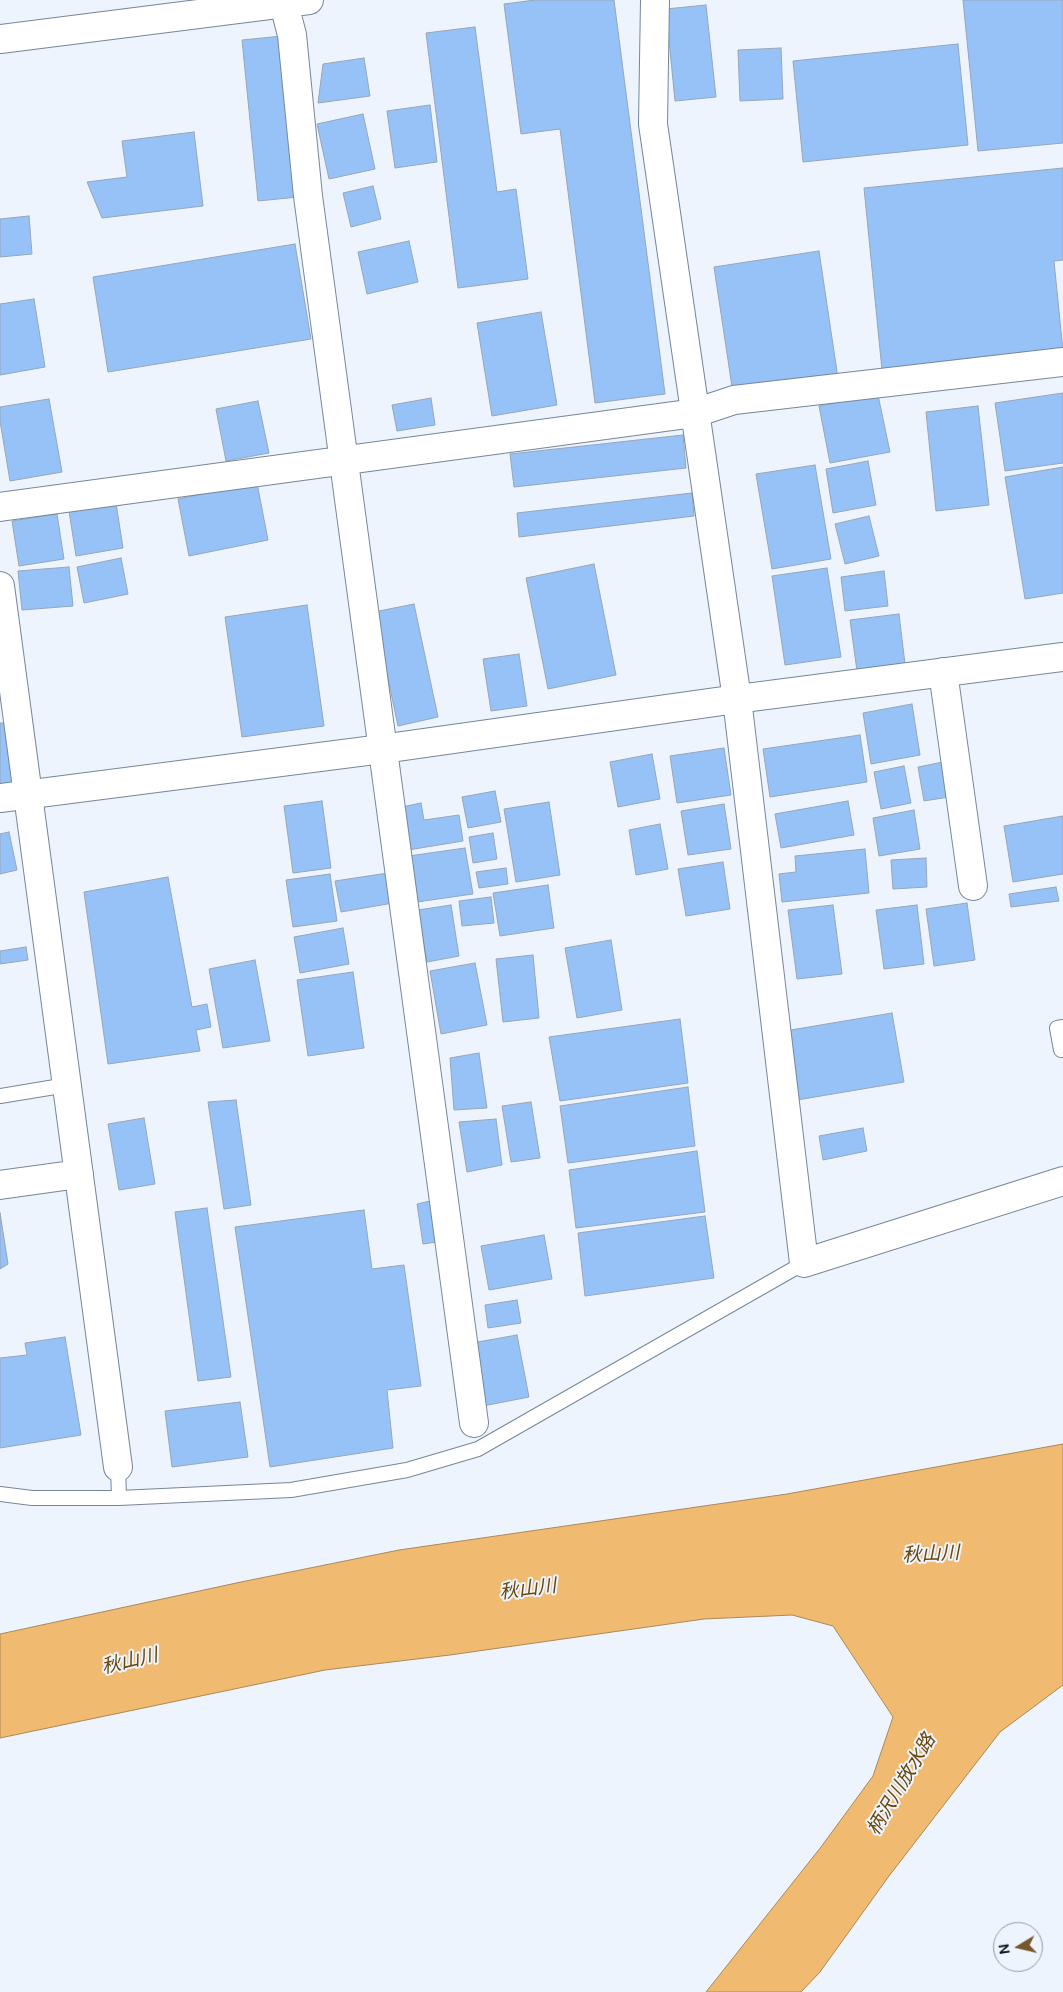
<!DOCTYPE html>
<meta charset="utf-8">
<style>
body{margin:0}
#map{position:relative;width:1063px;height:1992px;overflow:hidden;background:#edf4fd;font-family:"DM Sans",sans-serif}
canvas{display:block}
.north{position:absolute;left:993px;top:1922px;width:50px;height:50px;box-sizing:border-box;background:#edf4fd;border:1px solid #939aa2;border-radius:50%;rotate:261deg;font-size:14px;font-weight:700;line-height:20px;text-align:center;color:#0c1219}
.north::after{content:'';display:block;margin:auto;width:18px;height:22px;background:#77582d;clip-path:polygon(50% 0,100% 100%,50% 72%,0 100%)}
</style>
<div id="map">
<canvas width="1063" height="1992"></canvas>
<div class="north">N</div>
</div>
<script>
const c = document.querySelector('canvas').getContext('2d');
c.lineJoin = 'round';
function fillPath(path, color) {
  c.fillStyle = color;
  c.fill(path, 'evenodd');
}
function toPath(rows) {
  const path = new Path2D();
  for (const r of rows) {
    path.moveTo(r[0], r[1]);
    for (let i = 2; i < r.length; i += 2) path.lineTo(r[i], r[i + 1]);
  }
  return path;
}
function stroke(path, color, width, dash) {
  c.strokeStyle = color;
  c.lineWidth = width;
  c.lineCap = dash ? 'butt' : 'round';
  c.setLineDash(dash || []);
  c.stroke(path);
}
function label(font, color, halo, rows, align = 'center') {
  c.font = font + ' "DM Sans","Noto Sans JP",sans-serif';
  c.lineWidth = 4;
  c.setLineDash([]);
  c.textBaseline = 'middle';
  c.strokeStyle = halo;
  c.fillStyle = color;
  for (const [text, x, y, turn = 0] of rows) {
    c.save();
    c.translate(x, y);
    c.rotate((+turn || 0) * Math.PI / 180);
    c.textAlign = isNaN(turn) ? turn : align;
    if (halo) c.strokeText(text, 0, 0);
    c.fillText(text, 0, 0);
    c.restore();
  }
}
const water = toPath([
 [1063,1444,1063,1685,1000,1732,889,1876,820,1972,801,1992,706,1992,821,1847,873,1776,893,1717,833,1626,792,1615,704,1619,450,1655,325,1670,0,1738,0,1634,241,1582,399,1550,787,1494,1063,1444]
]);
const building = toPath([
 [535,0,614,0,665,394,595,403,560,129,521,134,504,4,535,0],
 [963,0,1063,0,1063,143,978,151,963,0],
 [706,5,716,97,675,101,666,9,706,5],
 [475,27,497,192,516,189,528,279,458,288,426,33,475,27],
 [292,35,308,196,258,201,242,40,292,35],
 [958,44,968,145,803,162,793,61,958,44],
 [781,48,783,99,740,101,738,50,781,48],
 [364,58,370,96,318,103,323,64,364,58],
 [430,105,437,162,395,168,387,111,430,105],
 [363,114,375,169,329,179,317,124,363,114],
 [194,132,203,206,102,218,87,182,127,177,122,141,194,132],
 [1063,168,1063,260,1054,261,1063,351,883,380,864,188,1063,168],
 [373,186,381,219,351,227,343,193,373,186],
 [29,216,32,254,0,257,0,219,29,216],
 [409,241,418,282,367,294,358,252,409,241],
 [295,244,311,339,108,372,93,277,295,244],
 [819,251,839,385,734,400,714,267,819,251],
 [34,299,45,367,0,375,0,304,34,299],
 [541,312,557,405,492,416,477,323,541,312],
 [1063,393,1063,463,1005,471,995,403,1063,393],
 [878,395,890,452,830,463,819,406,878,395],
 [431,398,435,425,397,431,392,405,431,398],
 [49,399,62,472,10,481,0,421,0,407,49,399],
 [258,401,269,453,226,461,216,409,258,401],
 [978,406,989,505,936,511,926,412,978,406],
 [683,435,686,468,514,487,510,454,683,435],
 [868,461,876,505,833,513,826,469,868,461],
 [815,465,831,559,772,569,756,474,815,465],
 [1063,467,1063,593,1025,599,1005,477,1063,467],
 [257,483,268,540,189,556,178,499,257,483],
 [692,493,694,516,519,537,517,513,692,493],
 [116,503,123,548,76,556,69,511,116,503],
 [57,514,64,559,19,566,12,521,57,514],
 [869,516,879,556,845,564,835,524,869,516],
 [121,558,128,594,84,603,77,567,121,558],
 [594,564,616,675,548,689,526,578,594,564],
 [69,567,73,606,22,610,18,571,69,567],
 [827,568,841,657,785,665,772,576,827,568],
 [884,571,888,606,845,611,841,577,884,571],
 [414,604,438,717,398,726,374,612,414,604],
 [307,605,324,726,242,737,225,617,307,605],
 [899,614,905,664,857,671,850,620,899,614],
 [519,654,527,706,491,711,483,659,519,654],
 [912,704,920,755,871,764,863,713,912,704],
 [0,723,4,723,14,782,0,784,0,723],
 [860,735,867,782,770,797,763,749,860,735],
 [724,748,731,795,677,803,670,756,724,748],
 [652,754,660,799,618,807,610,762,652,754],
 [943,762,949,797,924,801,918,767,943,762],
 [904,766,911,803,881,809,874,772,904,766],
 [495,791,501,822,468,828,462,797,495,791],
 [322,801,331,868,293,873,284,806,322,801],
 [848,801,854,835,781,848,775,814,848,801],
 [549,802,560,875,516,882,504,809,549,802],
 [421,803,424,820,459,815,463,841,408,850,402,807,421,803],
 [724,804,731,849,688,855,681,811,724,804],
 [914,810,920,849,879,856,873,818,914,810],
 [1063,816,1063,874,1013,882,1004,826,1063,816],
 [660,824,668,869,636,875,629,830,660,824],
 [9,832,17,870,0,874,0,834,9,832],
 [493,833,497,859,473,863,469,837,493,833],
 [465,848,473,894,417,902,409,856,465,848],
 [865,849,869,893,782,902,779,874,796,872,795,856,865,849],
 [926,858,927,887,893,889,891,860,926,858],
 [723,862,730,909,686,916,678,869,723,862],
 [506,868,508,884,479,888,476,872,506,868],
 [388,873,393,903,341,912,335,881,388,873],
 [330,874,337,921,293,927,286,880,330,874],
 [168,877,192,1007,207,1004,211,1027,196,1030,200,1051,108,1064,84,892,168,877],
 [548,885,554,928,500,936,493,893,548,885],
 [1056,887,1059,901,1011,907,1009,894,1056,887],
 [491,897,494,923,462,926,459,901,491,897],
 [967,903,975,960,934,966,926,909,967,903],
 [451,905,459,956,427,962,418,910,451,905],
 [833,905,842,974,797,979,788,910,833,905],
 [917,905,924,964,884,969,876,910,917,905],
 [343,928,349,964,300,973,294,937,343,928],
 [611,940,622,1010,577,1018,565,948,611,940],
 [26,947,28,960,0,964,0,951,26,947],
 [533,955,539,1018,503,1022,496,959,533,955],
 [255,960,270,1041,223,1048,209,969,255,960],
 [475,963,487,1025,441,1034,430,971,475,963],
 [353,972,364,1048,308,1056,297,980,353,972],
 [892,1013,904,1082,797,1100,785,1031,892,1013],
 [680,1019,688,1083,560,1101,549,1037,680,1019],
 [479,1053,487,1108,454,1110,450,1058,479,1053],
 [688,1087,695,1146,568,1163,560,1106,688,1087],
 [236,1100,251,1205,224,1209,208,1102,236,1100],
 [531,1102,540,1158,511,1162,502,1106,531,1102],
 [144,1118,155,1184,119,1190,108,1124,144,1118],
 [496,1119,502,1165,467,1172,459,1122,496,1119],
 [863,1128,867,1151,823,1160,819,1136,863,1128],
 [697,1151,705,1212,576,1228,569,1170,697,1151],
 [430,1201,437,1242,423,1244,417,1204,430,1201],
 [207,1208,231,1377,198,1381,175,1212,207,1208],
 [364,1210,372,1269,404,1265,421,1386,387,1390,393,1448,270,1467,235,1227,364,1210],
 [0,1213,8,1264,0,1269,0,1213],
 [705,1216,714,1278,585,1296,578,1233,705,1216],
 [544,1235,552,1279,489,1290,481,1246,544,1235],
 [517,1300,521,1323,488,1328,485,1305,517,1300],
 [517,1335,529,1397,483,1406,472,1343,517,1335],
 [65,1337,81,1435,0,1448,0,1358,27,1355,25,1343,65,1337],
 [240,1402,248,1457,172,1467,165,1411,240,1402]
]);
const lane = toPath([
 [1061,1050,1057,1028,1063,1027],
 [0,1096,67,1085],
 [118,1467,119,1498],
 [0,1494,32,1498,119,1498,291,1490,407,1470,478,1449,804,1263]
]);
const street = toPath([
 [655,0,653,124,737,699,804,1263,1063,1181],
 [284,4,292,35,308,196,474,1423],
 [0,39,309,0],
 [0,507,695,413,734,400,1063,362],
 [0,586,118,1467],
 [943,672,973,886],
 [0,1185,79,1174]
]);
const secondary = toPath([
 [0,798,382,749,737,699,1063,657]
]);
const waterNames = [
 ["秋山川",931,1555,-3],
 ["秋山川",528,1590,-7],
 ["秋山川",130,1662,-13],
 ["柄沢川放水路",902,1785,-59]
];
fillPath(water, '#f1ba71');
stroke(water, '#ac8857', 1);
fillPath(building, '#97c2f7');
stroke(building, '#95a6bb', 1);
stroke(lane, '#76869a', 16);
stroke(street, '#76869a', 30);
stroke(secondary, '#76869a', 30);
stroke(lane, '#fff', 14);
stroke(street, '#fff', 28);
stroke(secondary, '#fff', 28);
label('italic 19px', '#684509', '#edf4fd', waterNames);
</script>
